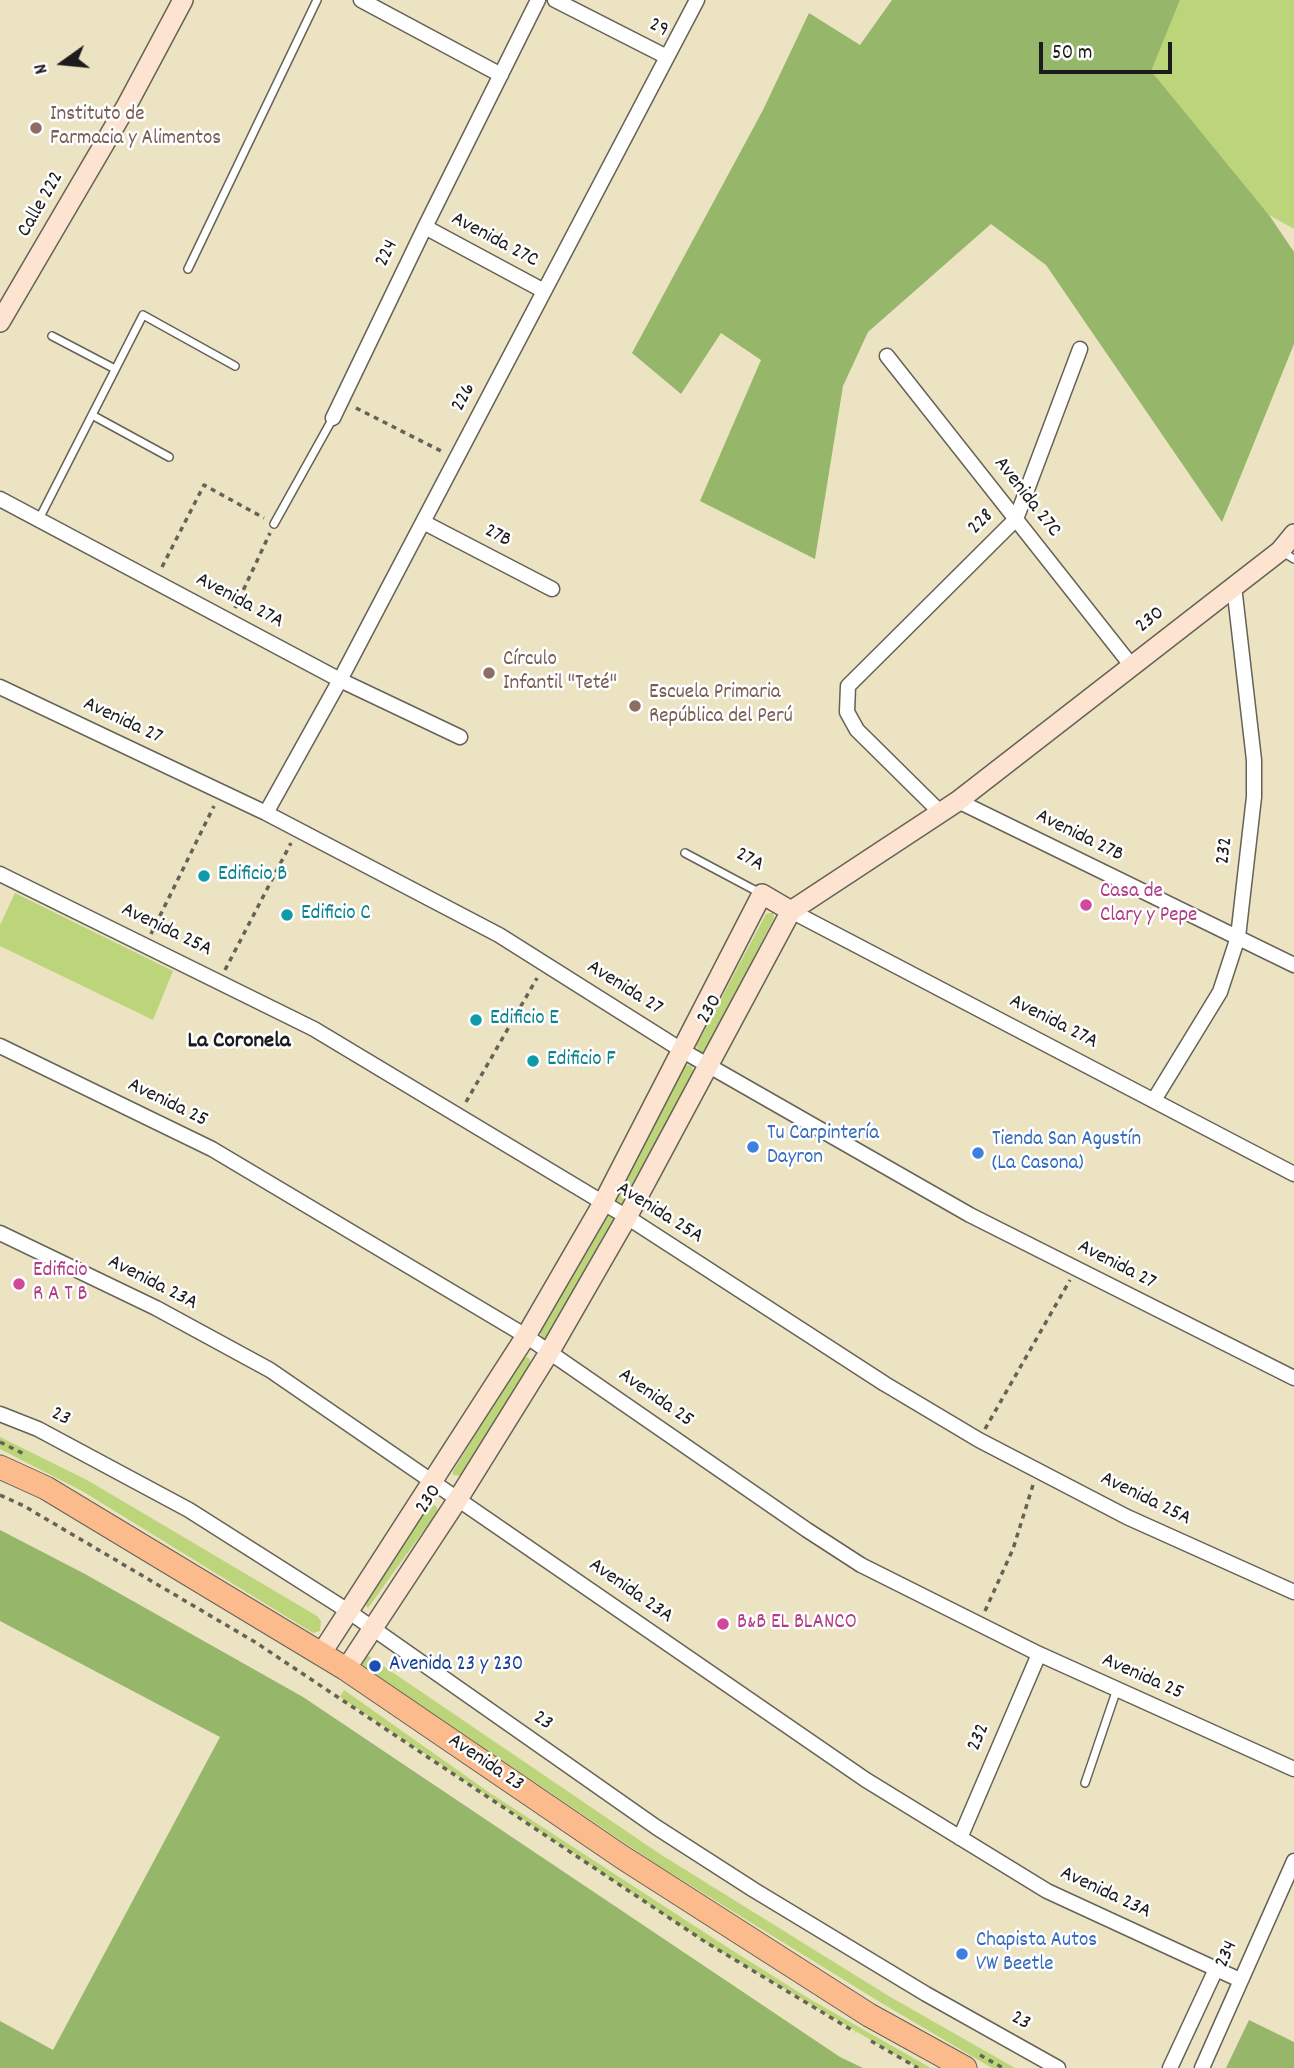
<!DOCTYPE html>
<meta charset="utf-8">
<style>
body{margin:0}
#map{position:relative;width:1294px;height:2068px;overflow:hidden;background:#ece3c3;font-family:Dekko,sans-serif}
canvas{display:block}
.north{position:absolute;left:28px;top:28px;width:70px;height:70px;-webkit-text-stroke:5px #fff;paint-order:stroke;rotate:255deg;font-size:19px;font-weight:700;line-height:28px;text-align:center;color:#1c1c1c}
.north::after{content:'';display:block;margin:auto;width:24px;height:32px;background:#1c1c1c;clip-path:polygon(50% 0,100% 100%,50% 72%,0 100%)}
.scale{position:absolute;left:1039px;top:42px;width:133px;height:32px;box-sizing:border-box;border:4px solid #1c1c1c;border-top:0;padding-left:9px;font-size:21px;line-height:24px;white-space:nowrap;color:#1c1c1c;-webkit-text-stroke:5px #fff;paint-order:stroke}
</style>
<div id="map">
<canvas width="1294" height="2068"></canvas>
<div class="north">N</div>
<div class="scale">50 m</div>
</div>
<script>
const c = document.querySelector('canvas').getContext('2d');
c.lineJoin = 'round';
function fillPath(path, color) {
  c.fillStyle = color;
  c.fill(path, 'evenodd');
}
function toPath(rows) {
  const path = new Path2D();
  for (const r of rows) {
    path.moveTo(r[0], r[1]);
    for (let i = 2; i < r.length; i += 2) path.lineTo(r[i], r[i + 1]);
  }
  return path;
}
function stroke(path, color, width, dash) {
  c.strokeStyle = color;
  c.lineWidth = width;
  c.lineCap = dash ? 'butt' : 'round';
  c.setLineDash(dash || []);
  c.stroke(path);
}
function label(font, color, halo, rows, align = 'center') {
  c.font = font + ' Dekko,sans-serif';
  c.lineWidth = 5;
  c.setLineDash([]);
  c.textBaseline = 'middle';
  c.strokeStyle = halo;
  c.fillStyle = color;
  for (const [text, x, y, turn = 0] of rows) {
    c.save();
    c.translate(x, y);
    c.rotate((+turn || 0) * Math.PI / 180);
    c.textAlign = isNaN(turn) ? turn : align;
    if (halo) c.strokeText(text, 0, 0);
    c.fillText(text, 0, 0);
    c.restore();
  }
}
const green = toPath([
 [1180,0,1294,0,1294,229,1269,215,1150,71],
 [15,893,173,971,153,1020,0,946,0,925],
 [770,913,773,913,774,918,705,1052,701,1053,696,1046,766,914],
 [688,1065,692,1066,693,1071,623,1204,620,1204,616,1200,684,1066],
 [611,1215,614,1220,549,1339,543,1339,540,1332,606,1217],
 [527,1357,530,1359,530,1363,462,1476,453,1475,453,1471,522,1359],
 [0,1437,87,1480,317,1616,321,1621,320,1631,313,1633,82,1491,0,1449],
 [433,1504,437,1507,437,1512,368,1608,366,1606,366,1602,428,1505],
 [367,1655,660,1854,887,1995,1015,2068,992,2068,883,2004,656,1864,361,1665],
 [344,1690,490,1793,730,1949,808,1998,931,2068,918,2068,707,1943,340,1697]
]);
const forest = toPath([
 [892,0,1180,0,1151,71,1269,215,1294,252,1294,344,1222,522,1046,265,991,224,868,332,843,386,815,559,700,501,761,360,721,333,681,394,632,353,763,110,809,13,860,45],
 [0,1530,85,1574,303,1697,840,2057,863,2068,0,2068,0,2021,53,2050,220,1737,0,1621],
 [1249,2020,1294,2042,1294,2068,1226,2068]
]);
const path = toPath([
 [356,408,443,452],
 [162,567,204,485,264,518],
 [235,608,270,533],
 [151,934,214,806],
 [225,970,291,843],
 [466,1102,537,978],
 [985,1429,1070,1280],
 [0,1442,26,1455],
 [0,1495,24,1506,255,1642,707,1943,855,2032],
 [985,1611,1013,1549,1033,1485],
 [871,2041,918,2068],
 [980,2055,1003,2068]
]);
const lane = toPath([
 [188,269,317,0],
 [52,336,115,369],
 [92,415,169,457],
 [39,519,143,315,235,366],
 [274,524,333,418],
 [1281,551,1294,559],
 [685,853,762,894],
 [1085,1783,1117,1689]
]);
const street = toPath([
 [361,0,501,75],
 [555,0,667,57],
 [425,227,544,291],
 [887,356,1131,665],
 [333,418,425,227,538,0],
 [0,499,340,680,460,737],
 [423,522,552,589],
 [0,687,266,813,499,935,683,1051,970,1215,1294,1378],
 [958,801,1294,965],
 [266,813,340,680,697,0],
 [941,813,857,730,847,712,848,686,1016,519,1080,349],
 [0,874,314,1029,627,1217,885,1384,979,1440,1127,1517,1294,1592],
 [791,911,1294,1174],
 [0,1046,212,1149,526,1336,807,1530,861,1565,1039,1654,1294,1769],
 [1154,1100,1220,992,1238,937,1254,797,1254,760,1234,586],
 [0,1233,156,1308,270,1370,866,1780,1047,1891,1240,1980],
 [0,1414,38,1429,189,1510,348,1611,656,1827,754,1890,926,1994,1058,2068],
 [960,1838,1039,1654],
 [1170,2068,1216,1969],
 [1202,2068,1294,1861]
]);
const secondary = toPath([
 [0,322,127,105,183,0],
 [321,1654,526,1336,603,1203,762,894,791,911],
 [346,1669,458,1499,550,1351,627,1217,791,911,958,801,1280,551,1294,534]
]);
const primary = toPath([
 [0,1467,46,1488,346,1669,622,1857,869,2015,965,2068]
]);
const markers = [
 [36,128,7,"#8d6e63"],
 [489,673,7,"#8d6e63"],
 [635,706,7,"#8d6e63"],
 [204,876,7,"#0f9aa8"],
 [1086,905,7,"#d1479c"],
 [287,915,7,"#0f9aa8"],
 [476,1020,7,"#0f9aa8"],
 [533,1061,7,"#0f9aa8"],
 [753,1147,7,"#3f7fe0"],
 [978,1153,7,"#3f7fe0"],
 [19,1284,7,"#d1479c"],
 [723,1624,7,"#d1479c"],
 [375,1666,7,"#1a4fb4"],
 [962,1954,7,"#3f7fe0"]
];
const streetNames = [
 ["29",658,29,27],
 ["Calle 222",42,205,-60],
 ["Avenida 27C",494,241,28],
 ["224",388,254,-64],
 ["226",465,398,-62],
 ["Avenida 27C",1026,498,52],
 ["228",982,523,-45],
 ["27B",497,537,28],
 ["Avenida 27A",239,602,28],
 ["230",1151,621,-38],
 ["Avenida 27",122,722,25],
 ["Avenida 27B",1079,837,26],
 ["232",1226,851,-83],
 ["27A",749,861,28],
 ["Avenida 25A",166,931,26],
 ["Avenida 27",624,989,32],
 ["230",711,1010,-61],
 ["Avenida 27A",1053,1023,27],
 ["Avenida 25",167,1104,26],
 ["Avenida 25A",659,1214,32],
 ["Avenida 27",1116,1266,27],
 ["Avenida 23A",152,1284,27],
 ["Avenida 25",655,1399,35],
 ["23",60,1418,27],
 ["230",430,1500,-57],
 ["Avenida 25A",1145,1500,26],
 ["Avenida 23A",630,1592,35],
 ["Avenida 25",1142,1678,24],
 ["23",542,1722,35],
 ["232",980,1738,-67],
 ["Avenida 23",485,1764,34],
 ["Avenida 23A",1105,1894,25],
 ["234",1228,1955,-66],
 ["23",1020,2022,29]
];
const educationNames = [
 ["Instituto de",50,116],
 ["Farmacia y Alimentos",50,140],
 ["Círculo",503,661],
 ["Infantil \"Teté\"",503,685],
 ["Escuela Primaria",649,694],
 ["República del Perú",649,718]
];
const cultureNames = [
 ["Edificio B",218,876],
 ["Edificio C",301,915],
 ["Edificio E",490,1020],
 ["Edificio F",547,1061]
];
const hotelNames = [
 ["Casa de",1100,893],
 ["Clary y Pepe",1100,917],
 ["Edificio",33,1272],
 ["R A T B",33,1296],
 ["B&B EL BLANCO",737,1624]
];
const shopNames = [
 ["Tu Carpintería",767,1135],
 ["Dayron",767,1159],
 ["Tienda San Agustín",992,1141],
 ["(La Casona)",992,1165],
 ["Chapista Autos",976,1942],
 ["VW Beetle",976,1966]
];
const transitNames = [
 ["Avenida 23 y 230",389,1666]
];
const neighbourhoodNames = [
 ["La Coronela",239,1043]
];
fillPath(green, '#bdd57a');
fillPath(forest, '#96b66a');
stroke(lane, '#656256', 10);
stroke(street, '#656256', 17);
stroke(secondary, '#656256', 22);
stroke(primary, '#656256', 25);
stroke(path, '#656256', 3.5, [5, 5]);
stroke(lane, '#fff', 7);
stroke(street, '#fff', 14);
stroke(secondary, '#fde4d1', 19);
stroke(primary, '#fbbb8c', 23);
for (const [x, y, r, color] of markers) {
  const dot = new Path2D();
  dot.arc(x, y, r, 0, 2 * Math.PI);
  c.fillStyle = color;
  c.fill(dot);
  stroke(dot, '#fff', 2.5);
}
label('21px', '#1c1c1c', '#fff', streetNames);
label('21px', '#785e54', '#fff', educationNames, 'left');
label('21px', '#0d838f', '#fff', cultureNames, 'left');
label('21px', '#b23c85', '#fff', hotelNames, 'left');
label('21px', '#366cbe', '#fff', shopNames, 'left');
label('21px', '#164399', '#fff', transitNames, 'left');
label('bold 23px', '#1c1c1c', '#fff', neighbourhoodNames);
</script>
